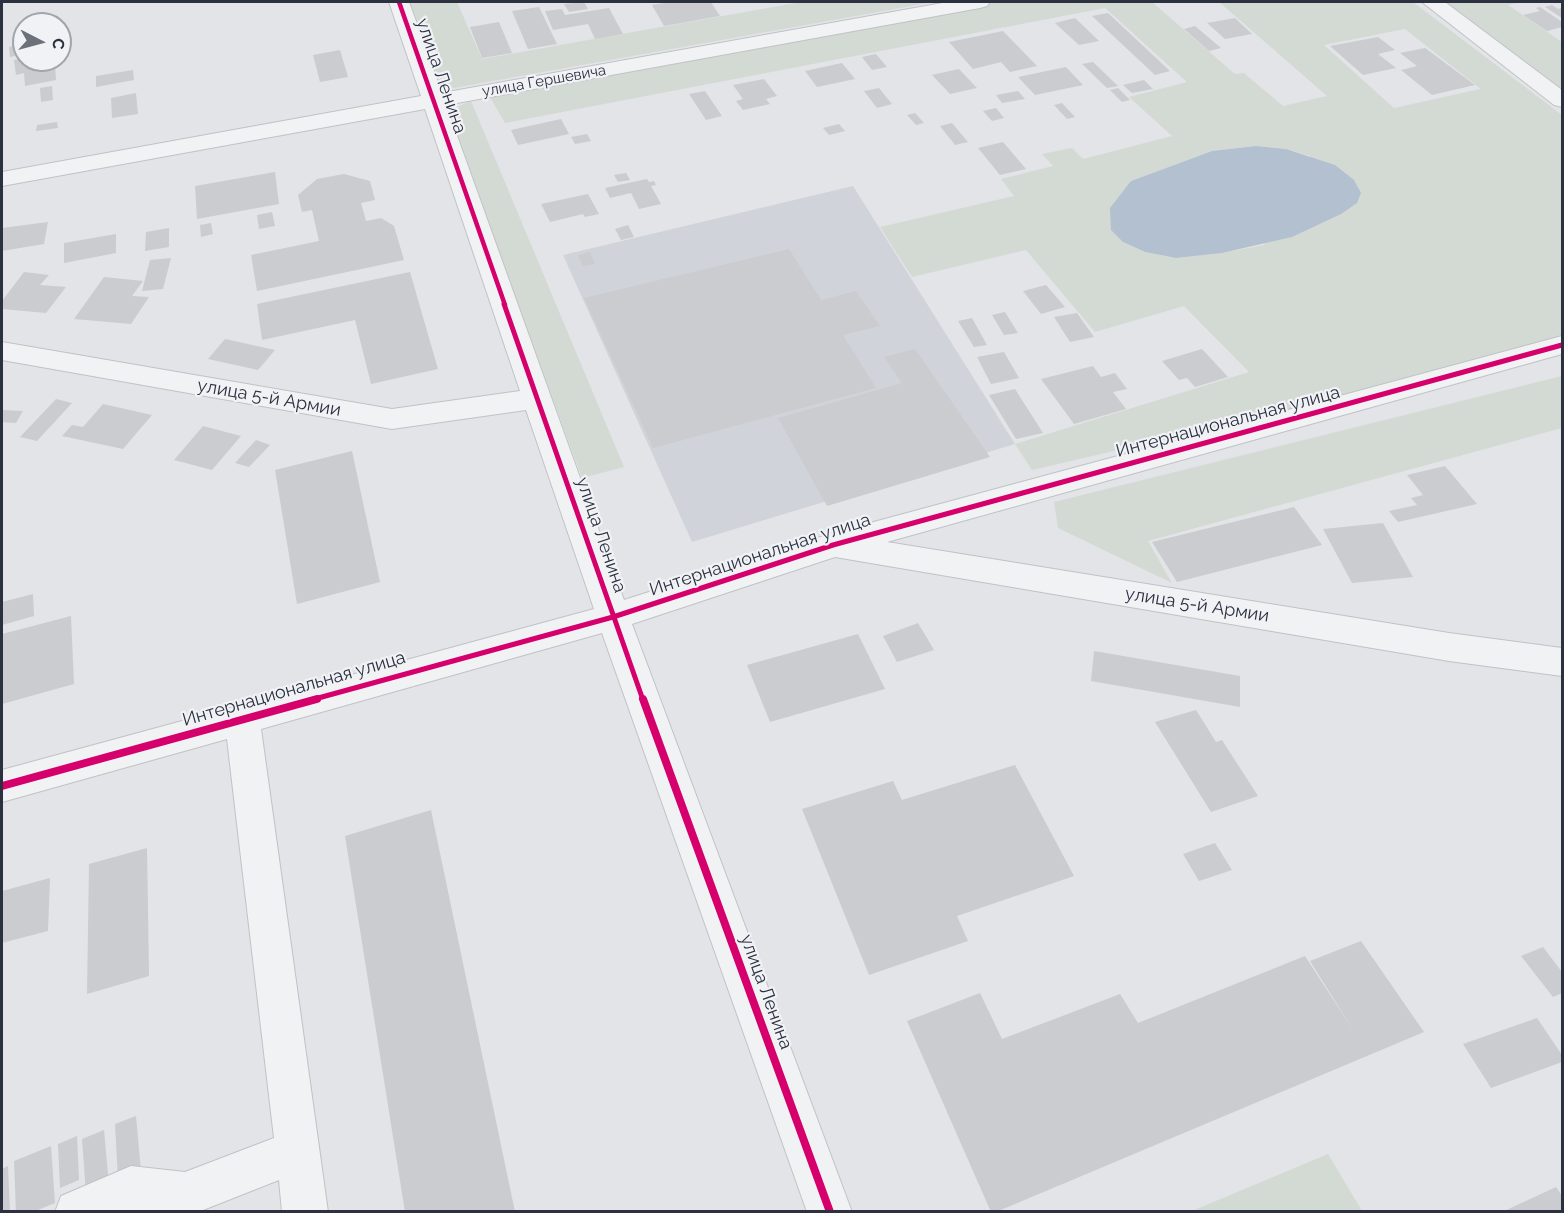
<!DOCTYPE html>
<meta charset="utf-8">
<style>
body{margin:0}
#map{position:relative;width:1564px;height:1213px;overflow:hidden;background:#e2e4e7;font-family:Raleway,sans-serif}
canvas{display:block}
.frame{position:absolute;inset:0;border:3px solid #2b313e;pointer-events:none}
.north{position:absolute;left:12px;top:12px;width:60px;height:60px;box-sizing:border-box;background:#f0f2f6;border:2px solid #a1a5ac;border-radius:50%;rotate:96deg;font-size:16px;font-weight:700;line-height:24px;text-align:center;color:#2b313e}
.north::after{content:'';display:block;margin:auto;width:21px;height:27px;background:#6b7079;clip-path:polygon(50% 0,100% 100%,50% 72%,0 100%)}
</style>
<div id="map">
<canvas width="1564" height="1213"></canvas>
<div class="frame"></div>
<div class="north">С</div>
</div>
<script>
const c = document.querySelector('canvas').getContext('2d');
c.lineJoin = 'round';
function fillPath(path, color) {
  c.fillStyle = color;
  c.fill(path, 'evenodd');
}
function toPath(rows) {
  const path = new Path2D();
  for (const r of rows) {
    path.moveTo(r[0], r[1]);
    for (let i = 2; i < r.length; i += 2) path.lineTo(r[i], r[i + 1]);
  }
  return path;
}
function stroke(path, color, width, dash) {
  c.strokeStyle = color;
  c.lineWidth = width;
  c.lineCap = dash ? 'butt' : 'round';
  c.setLineDash(dash || []);
  c.stroke(path);
}
function label(font, color, halo, rows, align = 'center') {
  c.font = font + ' Raleway,sans-serif';
  c.lineWidth = 4.5;
  c.setLineDash([]);
  c.textBaseline = 'middle';
  c.strokeStyle = halo;
  c.fillStyle = color;
  for (const [text, x, y, turn = 0] of rows) {
    c.save();
    c.translate(x, y);
    c.rotate((+turn || 0) * Math.PI / 180);
    c.textAlign = isNaN(turn) ? turn : align;
    if (halo) c.strokeText(text, 0, 0);
    c.fillText(text, 0, 0);
    c.restore();
  }
}
const built = toPath([
 [853,186,1015,444,692,542,563,255]
]);
const green = toPath([
 [408,2,457,2,482,59,801,2,934,2,454,88,439,83],
 [994,2,1152,2,1235,74,1244,73,1283,106,1327,96,1219,2,1413,2,1562,115,1562,339,1433,377,1032,470,1015,444,1249,372,1184,306,1095,332,1026,250,912,277,880,227,1014,196,1001,179,1053,166,1042,154,1072,148,1083,159,1172,136,1129,97,1187,82,1105,8,505,123,490,97],
 [1405,29,1481,89,1480,89,1394,108,1324,45],
 [1256,146,1286,149,1310,156,1264,245,1221,253,1176,258,1145,252,1123,242,1131,181,1212,151],
 [1440,2,1521,2,1508,5,1562,42,1562,92],
 [471,101,624,467,582,478,450,121,459,106],
 [1562,376,1562,428,1148,541,1172,583,1058,528,1054,502],
 [1328,1154,1362,1211,1192,1211]
]);
const water = toPath([
 [1256,146,1286,149,1335,165,1354,180,1361,193,1357,203,1341,214,1292,237,1222,253,1176,258,1145,252,1123,242,1111,230,1110,208,1131,181,1212,151]
]);
const building = toPath([
 [584,2,588,9,569,12,564,4],
 [670,2,711,2,720,16,664,26,652,5],
 [1552,5,1558,9,1562,8,1562,18,1545,7],
 [539,7,557,44,528,49,512,11],
 [1540,7,1562,22,1562,27,1547,31,1523,15,1540,11,1536,8],
 [609,8,623,34,595,39,588,24,553,30,545,11,562,9,565,15],
 [1108,13,1170,71,1155,75,1092,16],
 [1075,18,1099,41,1079,45,1055,23],
 [1235,18,1252,34,1225,39,1207,23],
 [499,22,512,53,482,58,470,27],
 [1195,26,1221,48,1209,51,1184,29],
 [1003,31,1037,66,1010,72,1001,62,973,69,949,42],
 [1378,37,1395,50,1378,54,1396,68,1363,75,1330,46],
 [24,44,24,54,10,57,9,47],
 [1425,48,1475,85,1432,95,1401,70,1417,66,1400,53],
 [340,50,348,77,320,82,313,55],
 [876,54,887,67,872,70,862,57],
 [24,58,43,60,43,65,55,63,56,80,25,86,24,73,16,75,14,60],
 [1093,62,1118,86,1107,88,1082,64],
 [842,63,855,79,817,87,805,71],
 [1066,67,1083,85,1035,95,1018,77],
 [959,69,977,88,950,94,932,75],
 [133,70,134,80,96,87,96,76],
 [764,79,777,96,766,99,770,104,743,110,736,101,743,99,733,85],
 [1144,80,1153,89,1132,93,1123,85],
 [52,86,53,100,41,102,40,88],
 [879,88,892,104,877,108,864,91],
 [1118,88,1130,100,1122,102,1110,90],
 [705,91,722,116,706,120,689,94],
 [1018,91,1025,99,1002,103,996,95],
 [136,93,138,114,112,118,111,98],
 [1062,103,1075,117,1067,119,1054,105],
 [996,108,1004,118,992,121,983,111],
 [915,113,924,123,916,125,907,115],
 [561,119,569,134,518,145,511,130],
 [57,122,58,128,36,131,37,125],
 [952,123,968,142,955,145,940,126],
 [839,124,845,131,829,135,823,128],
 [587,134,591,141,575,144,571,137],
 [1003,142,1026,169,1000,175,978,148],
 [275,172,279,204,197,219,195,186],
 [626,173,630,180,618,182,614,175],
 [344,174,370,181,375,200,361,203,366,221,381,218,394,226,404,260,257,291,251,255,319,241,312,210,302,212,298,195,317,179],
 [647,179,649,182,654,181,656,185,651,186,661,204,639,209,631,193,610,198,605,188],
 [588,194,599,214,585,217,583,214,550,222,541,204],
 [272,212,275,226,259,229,257,215],
 [48,222,44,244,2,251,2,228],
 [211,223,213,234,201,237,200,225],
 [628,225,634,237,621,240,615,229],
 [169,228,169,247,145,251,146,232],
 [116,234,116,253,64,263,64,243],
 [789,249,821,300,856,291,880,326,843,335,876,388,653,448,584,298],
 [590,252,595,264,583,266,578,255],
 [171,258,163,289,142,291,150,260],
 [24,272,49,275,40,285,66,287,46,313,2,309,2,301],
 [410,272,438,369,371,384,355,320,262,340,257,304],
 [104,277,143,281,132,296,149,297,131,324,74,319],
 [1046,285,1065,307,1041,314,1023,291],
 [1005,312,1018,333,1004,335,992,315],
 [1077,313,1094,337,1070,342,1054,317],
 [972,318,987,345,974,347,958,321],
 [225,339,275,350,258,370,208,359],
 [915,349,990,457,827,506,778,418,902,383,884,357],
 [1202,349,1228,377,1195,387,1187,378,1179,380,1162,361],
 [1004,352,1019,378,991,384,977,357],
 [1093,366,1101,377,1115,373,1127,389,1113,392,1126,409,1074,424,1041,379],
 [1015,389,1043,433,1016,439,989,395],
 [56,399,72,403,37,441,20,437],
 [103,404,152,415,123,449,62,436,72,425,83,427],
 [2,410,23,411,16,423,2,422],
 [203,426,241,436,212,470,174,460],
 [256,440,270,445,249,467,235,463],
 [352,451,380,582,297,604,275,470],
 [1445,466,1477,504,1398,522,1389,511,1417,505,1411,498,1423,495,1407,475],
 [1294,507,1322,545,1177,582,1152,542],
 [1383,523,1413,577,1352,583,1323,529],
 [33,594,34,616,2,625,2,602],
 [71,616,74,684,2,704,2,634],
 [918,623,934,650,897,662,883,636],
 [858,634,885,689,770,722,747,665],
 [1094,651,1240,676,1240,707,1091,681],
 [1196,710,1216,742,1222,740,1258,796,1211,812,1155,722],
 [1015,765,1074,876,957,916,968,941,869,975,802,809,893,781,902,800],
 [431,810,515,1212,405,1212,345,836],
 [1215,843,1232,870,1199,881,1183,854],
 [147,848,149,976,87,994,89,864],
 [50,878,48,931,2,943,2,891],
 [1361,941,1424,1032,996,1212,991,1212,907,1021,980,993,1002,1039,1120,994,1138,1023,1305,956,1355,1033,1310,961],
 [1543,947,1562,972,1562,993,1553,997,1521,956],
 [1537,1018,1562,1055,1562,1062,1491,1088,1463,1044],
 [136,1116,141,1171,118,1180,115,1124],
 [104,1130,109,1185,86,1193,82,1139],
 [77,1136,79,1180,60,1188,58,1144],
 [51,1146,55,1203,33,1212,16,1212,14,1161],
 [8,1166,10,1212,2,1212,2,1169],
 [1556,1187,1562,1196,1562,1212,1502,1212]
]);
const minor = toPath([
 [389,2,409,2,442,93,948,2,990,2,987,6,980,8,446,105,624,600,833,533,1562,336,1562,354,887,542,1449,633,1562,648,1562,676,1449,661,835,557,632,624,852,1212,807,1212,602,633,261,729,328,1212,282,1212,279,1180,198,1212,55,1212,61,1196,131,1166,185,1172,274,1138,227,739,2,802,2,770,594,609,526,410,392,429,2,360,2,342,392,409,520,391,425,109,2,186,2,172,421,96,389,2],
 [1422,2,1445,2,1562,90,1562,107,1554,105,1422,2]
]);
const cyclewayFar2 = toPath([
 [399,2,505,305]
]);
const cyclewayFar1 = toPath([
 [504,304,643,700],
 [311,700,613,617,833,545,1562,345]
]);
const cycleway = toPath([
 [643,699,830,1212],
 [2,786,317,699]
]);
const farStreetnames = [
 ["улица Гершевича",544,81,-10]
];
const streetNames = [
 ["улица Ленина",441,76,71],
 ["улица 5-й Армии",269,398,10],
 ["Интернациональная улица",1228,422,-15],
 ["улица Ленина",601,535,71],
 ["Интернациональная улица",760,555,-18],
 ["улица 5-й Армии",1197,605,9],
 ["Интернациональная улица",294,689,-16],
 ["улица Ленина",766,992,70]
];
fillPath(built, '#d1d3da');
fillPath(green, '#d3dad3');
fillPath(water, '#b3c0cf');
fillPath(building, '#cacccf');
stroke(minor, '#c1c2c5', 2);
fillPath(minor, '#f1f2f4');
stroke(cyclewayFar2, '#d6006c', 4.5);
stroke(cyclewayFar1, '#d6006c', 5);
stroke(cycleway, '#d6006c', 8);
label('15px', '#2b313e', '#f0f2f6', farStreetnames);
label('18px', '#2b313e', '#f0f2f6', streetNames);
</script>
